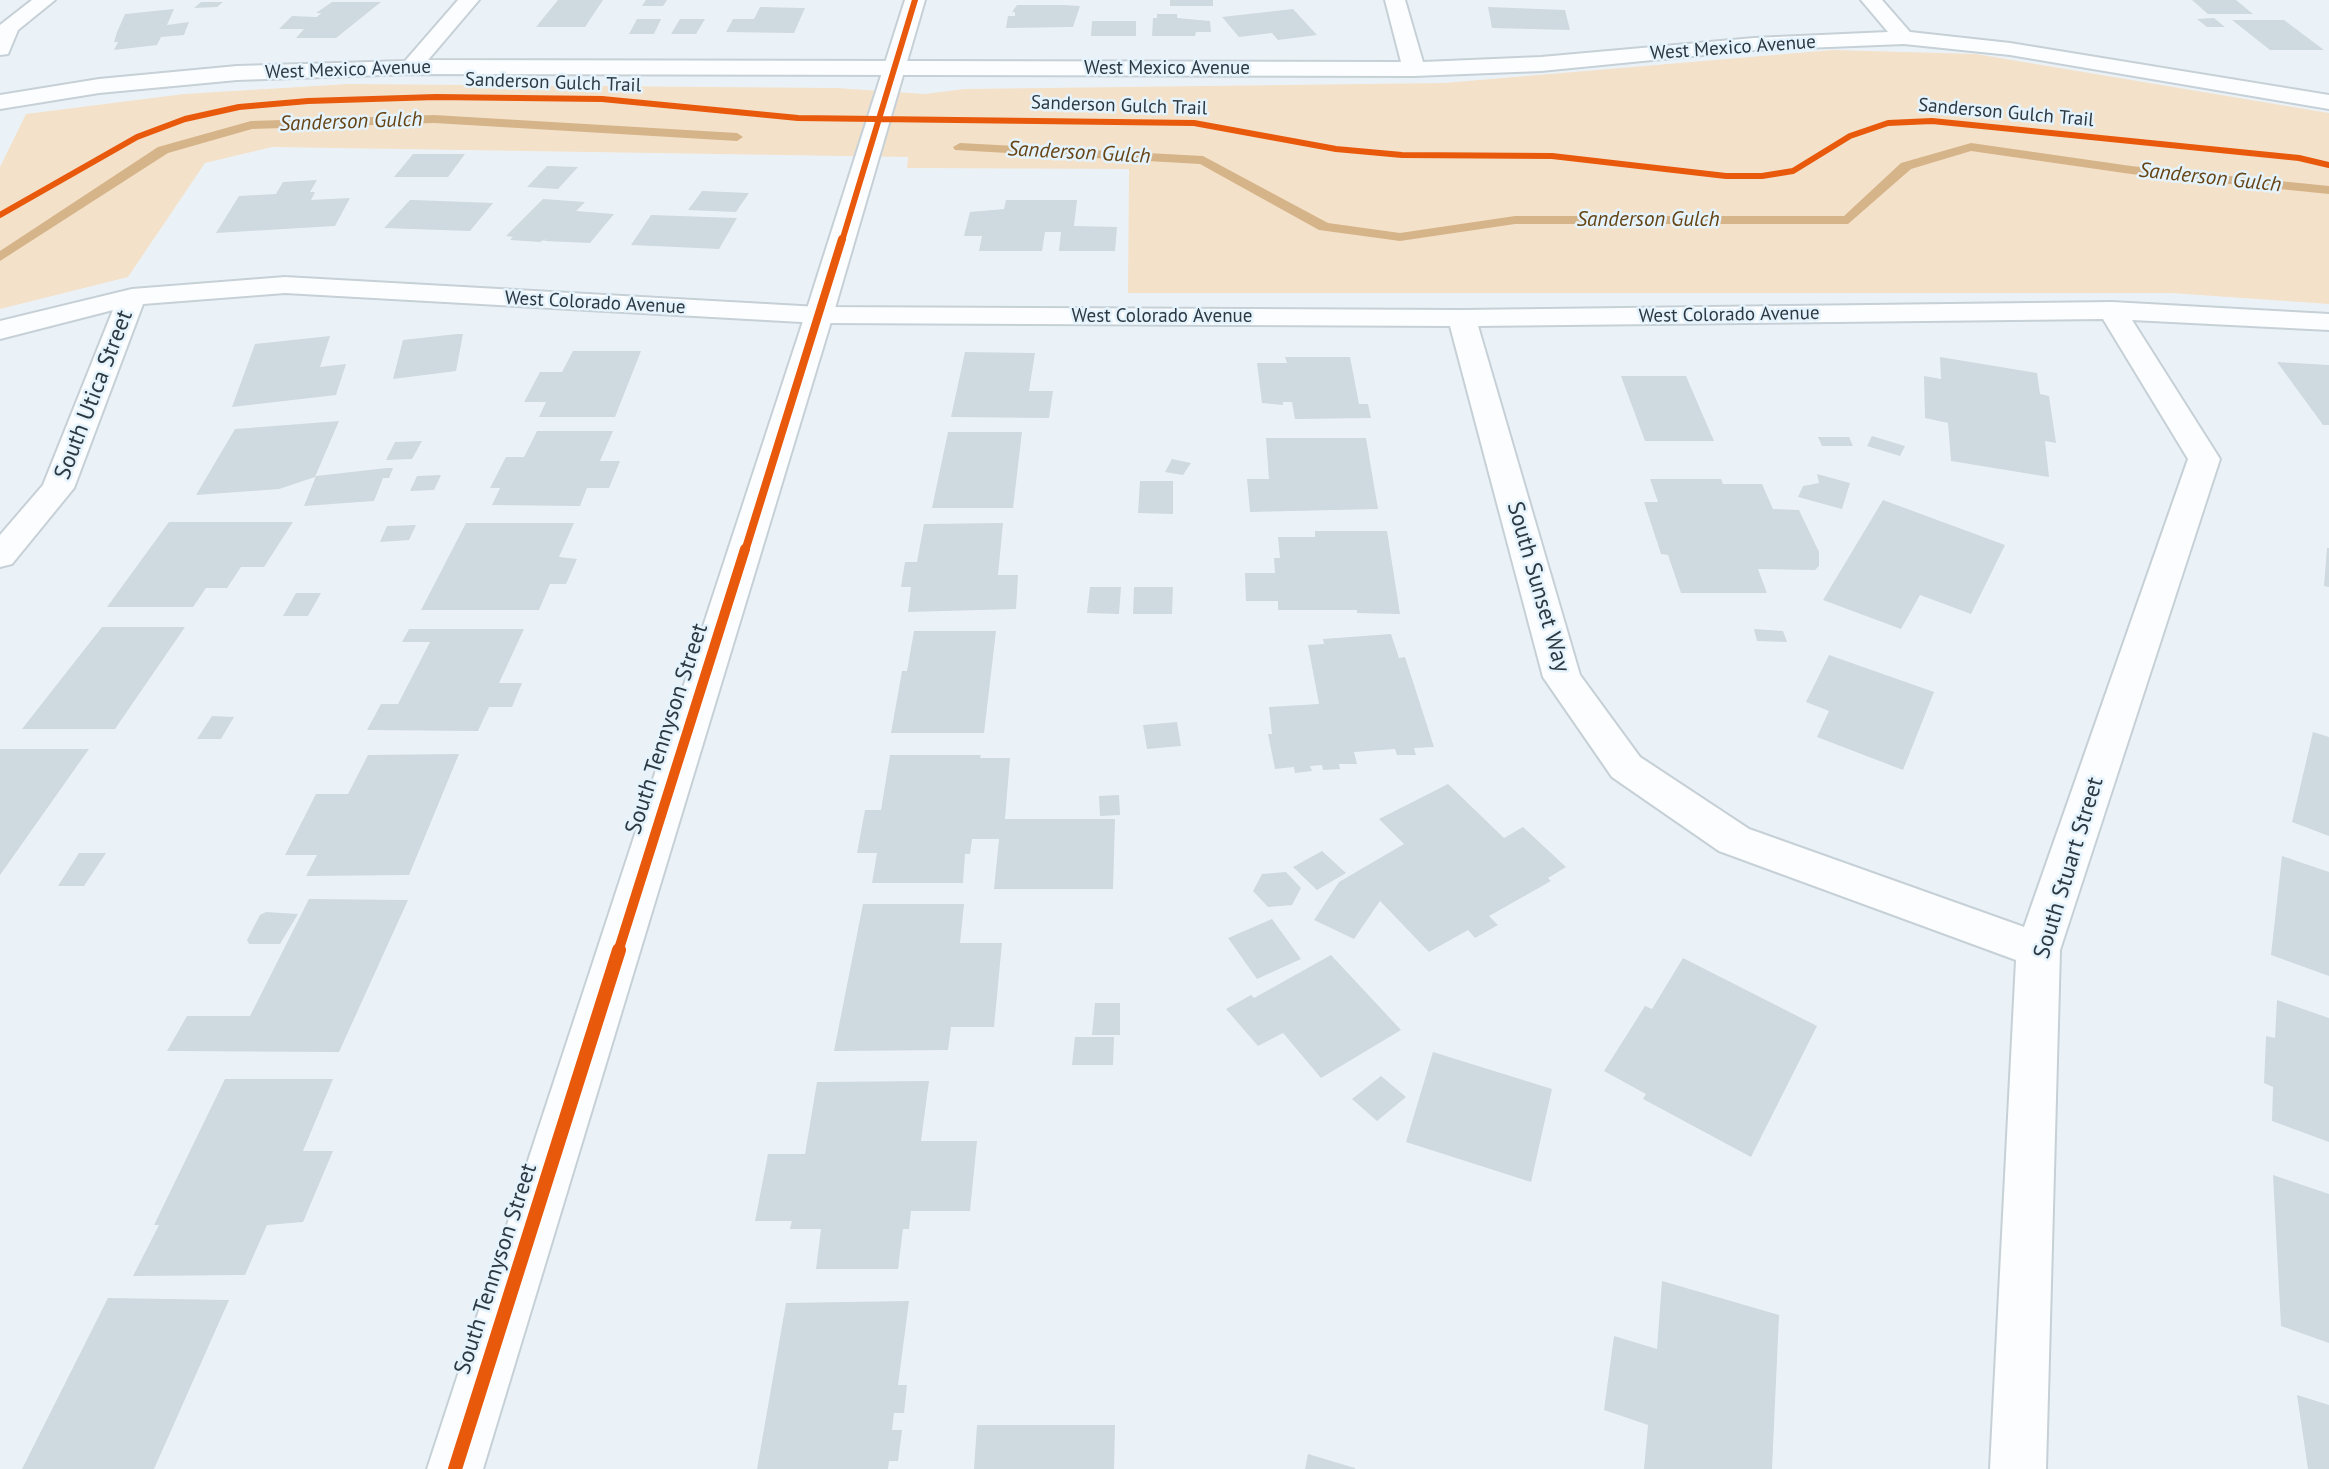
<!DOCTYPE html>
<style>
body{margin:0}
canvas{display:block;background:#ebf2f7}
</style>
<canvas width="2329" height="1469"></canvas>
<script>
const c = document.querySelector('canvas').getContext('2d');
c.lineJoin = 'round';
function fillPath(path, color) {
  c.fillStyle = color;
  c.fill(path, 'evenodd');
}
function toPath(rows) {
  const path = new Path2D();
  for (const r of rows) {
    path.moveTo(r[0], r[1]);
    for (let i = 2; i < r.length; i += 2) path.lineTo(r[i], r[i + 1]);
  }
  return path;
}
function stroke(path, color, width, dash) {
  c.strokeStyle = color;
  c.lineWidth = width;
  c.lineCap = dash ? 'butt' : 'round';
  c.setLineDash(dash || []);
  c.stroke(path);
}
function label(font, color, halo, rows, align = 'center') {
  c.font = font + ' "PT Sans",sans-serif';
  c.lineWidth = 5;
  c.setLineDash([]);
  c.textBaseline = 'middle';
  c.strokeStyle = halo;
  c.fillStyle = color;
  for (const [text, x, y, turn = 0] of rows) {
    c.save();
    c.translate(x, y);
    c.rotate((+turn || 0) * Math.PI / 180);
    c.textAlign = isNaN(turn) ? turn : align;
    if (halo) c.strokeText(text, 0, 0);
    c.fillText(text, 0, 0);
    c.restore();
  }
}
const green = toPath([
 [1833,50,1976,54,2329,113,2329,304,2171,293,1128,293,1129,169,907,168,908,157,272,147,205,163,128,277,0,309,0,167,26,114,184,94,348,84,836,88,925,94,964,89,1444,83]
]);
const stream = toPath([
 [434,115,737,133,743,137,737,141,434,123,252,129,168,153,0,261,0,251,158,147,251,121,434,115],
 [960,143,1203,156,1328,223,1400,233,1515,216,1844,216,1901,163,1971,143,2131,166,2329,186,2329,194,2131,174,1971,151,1911,169,1848,224,1515,224,1400,241,1319,230,1200,164,955,150,953,147,960,143]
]);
const building = toPath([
 [558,0,603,0,585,27,536,27],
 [646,0,667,0,663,6,642,6],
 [1170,0,1213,0,1213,6,1170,6],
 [2192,0,2236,0,2253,14,2208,14],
 [201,2,223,2,217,7,194,8],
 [332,2,381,2,336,38,296,38,304,29,279,29,292,16,317,17,321,13,316,13],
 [1017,5,1063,5,1080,6,1073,27,1006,28,1008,16,1015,16,1015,12,1012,12],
 [760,7,801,8,805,8,794,33,726,32,733,19,754,19],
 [1488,7,1565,10,1570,30,1492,28],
 [174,9,167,25,189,22,184,35,161,37,157,45,114,50,118,42,114,42,117,32,125,14],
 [1293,9,1317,35,1278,40,1272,33,1239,37,1222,17],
 [1157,14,1177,14,1177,18,1210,21,1211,32,1196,32,1195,36,1152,36,1153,18,1157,18],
 [2214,18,2225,27,2207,27,2197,19],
 [637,19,661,19,654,34,629,34],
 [680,19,705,19,696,34,671,34],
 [2232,20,2284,20,2324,50,2270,50],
 [1092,21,1136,21,1136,36,1091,36],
 [413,154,465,154,448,177,394,177],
 [547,166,578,167,558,189,527,187],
 [317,180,310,192,315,192,311,200,350,198,335,226,216,233,239,196,276,194,283,182],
 [702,191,749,193,736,212,688,210],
 [543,199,585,202,576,211,614,214,590,243,544,241,546,239,540,242,510,240,513,237,506,236],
 [410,200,414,200,493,203,470,231,384,228],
 [1006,200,1077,200,1074,226,1117,227,1115,251,1059,251,1061,232,1045,232,1042,251,979,251,982,236,964,236,970,212,1004,209],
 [651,215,737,218,719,249,631,245],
 [457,334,463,334,456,371,393,379,403,340],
 [330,336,320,367,346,364,336,395,232,407,255,344],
 [573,351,641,351,615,417,539,417,546,402,524,402,540,372,562,372],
 [965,352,1035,353,1029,391,1053,391,1049,418,951,417],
 [1285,357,1350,357,1359,404,1368,404,1371,418,1295,419,1292,402,1283,402,1283,405,1262,403,1257,363,1287,363],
 [1940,357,2037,373,2040,394,2049,396,2056,443,2045,441,2049,477,1951,461,1948,423,1925,418,1924,376,1941,379],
 [2277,362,2329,365,2329,425,2323,425],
 [1621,376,1686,376,1714,441,1645,441],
 [339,421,315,477,279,489,196,495,235,429],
 [537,431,613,431,600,461,620,461,609,488,587,488,580,506,492,505,500,488,490,488,506,457,524,457],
 [948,432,1022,432,1013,508,932,508],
 [1872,436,1905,446,1900,456,1867,446],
 [1818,437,1849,437,1853,446,1822,446],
 [1266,438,1366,438,1378,509,1250,512,1247,479,1269,479],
 [422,441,412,459,386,460,395,442],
 [1172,459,1191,463,1183,475,1165,472],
 [387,468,393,468,389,478,383,478,374,501,304,506,316,476],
 [1817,474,1850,483,1842,509,1798,497,1803,486,1819,483],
 [441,475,434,490,410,491,417,476],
 [1650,479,1721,479,1723,484,1762,484,1773,509,1799,510,1819,552,1819,566,1815,570,1758,569,1767,593,1681,593,1668,555,1661,554,1644,502,1658,502],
 [1140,481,1173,481,1173,514,1138,513],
 [1883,500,2005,545,1971,614,1920,595,1901,629,1823,600],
 [169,522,293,522,264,567,241,567,227,588,206,588,193,607,107,607],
 [466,523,574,523,559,557,577,559,566,584,550,584,539,610,421,610],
 [1003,523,998,575,1018,575,1016,609,908,612,911,587,901,587,905,562,917,562,924,524],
 [416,525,409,540,380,542,387,526],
 [1315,531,1387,531,1400,614,1357,613,1357,610,1278,610,1278,601,1246,601,1245,573,1275,573,1274,558,1280,558,1278,537,1315,537],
 [2327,548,2329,548,2329,587,2324,586],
 [1090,587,1121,587,1119,614,1087,613],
 [1134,587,1173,587,1172,614,1133,614],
 [296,593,321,593,308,616,283,616],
 [102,627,185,627,115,729,22,729],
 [409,629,524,629,499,683,522,683,512,707,489,707,478,731,367,730,381,704,398,704,430,642,402,642],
 [1754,629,1783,631,1787,642,1757,641],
 [914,631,996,631,984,733,891,733,902,671,907,671],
 [1391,634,1399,658,1405,657,1434,747,1414,748,1416,755,1397,755,1395,749,1354,752,1357,764,1339,764,1340,769,1323,770,1322,765,1310,766,1312,771,1295,773,1294,767,1275,769,1268,734,1272,734,1269,707,1319,704,1308,645,1324,644,1323,639],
 [1829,655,1934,692,1903,770,1817,737,1829,711,1806,702],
 [212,716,234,717,221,739,197,739],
 [1177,722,1181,746,1147,749,1143,725],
 [2313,732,2329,737,2329,836,2292,822],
 [0,749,89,749,0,875],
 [459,754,409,875,306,876,317,855,285,855,316,794,348,794,368,755],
 [890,755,981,755,980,758,1010,758,1005,819,1115,819,1113,889,994,889,999,839,972,839,970,854,965,854,963,883,872,883,877,853,857,853,865,810,881,810],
 [1448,784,1504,838,1523,827,1566,867,1548,878,1551,881,1489,916,1498,925,1475,938,1468,930,1429,952,1380,901,1354,939,1314,920,1339,882,1404,844,1379,819],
 [1119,795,1120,815,1100,816,1099,796],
 [1322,851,1346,873,1317,890,1293,867],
 [79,853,106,853,84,886,58,886],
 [2282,856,2329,872,2329,976,2271,955],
 [1286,872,1301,888,1292,905,1268,907,1253,891,1262,874],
 [309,899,408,900,339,1052,167,1051,187,1016,250,1016],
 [863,904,964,904,960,943,1002,943,994,1027,951,1027,948,1050,834,1051],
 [266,912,298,914,280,944,249,944,247,940,260,915],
 [1272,919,1301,959,1257,979,1228,938],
 [1331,955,1401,1030,1321,1078,1283,1033,1258,1046,1226,1009,1251,995,1254,998],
 [1683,958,1817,1026,1751,1157,1643,1099,1646,1094,1604,1071,1645,1006,1652,1009],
 [2277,1000,2329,1018,2329,1142,2272,1121,2273,1087,2264,1083,2266,1036,2275,1038],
 [1095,1003,1120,1003,1120,1035,1092,1035],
 [1075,1037,1114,1037,1113,1065,1072,1065],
 [1433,1052,1552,1089,1531,1182,1406,1142],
 [1381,1076,1406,1097,1377,1121,1352,1099],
 [225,1079,333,1079,303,1151,333,1151,303,1222,267,1225,245,1275,133,1276,159,1225,154,1225],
 [929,1081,921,1141,977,1141,970,1211,911,1211,909,1229,903,1229,898,1269,816,1269,821,1229,790,1229,792,1221,755,1221,768,1154,805,1154,817,1082],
 [2273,1175,2329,1194,2329,1343,2281,1326],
 [1662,1281,1779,1315,1772,1469,1644,1469,1648,1425,1604,1410,1614,1336,1657,1349],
 [108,1298,229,1300,154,1469,22,1469],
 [909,1301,898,1385,907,1385,904,1413,894,1413,892,1430,902,1430,898,1461,889,1461,888,1469,757,1469,786,1303],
 [2297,1395,2329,1405,2329,1469,2308,1469],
 [977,1425,1115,1425,1114,1469,974,1469],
 [1308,1454,1355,1468,1355,1469,1305,1469]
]);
const street = toPath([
 [32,0,55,0,18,30,8,54,0,55,0,25,32,0],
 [458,0,479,0,428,60,1401,62,1385,0,1405,0,1423,62,1541,57,1754,38,1888,32,1861,0,1882,0,1910,32,2010,43,2329,95,2329,109,2010,55,1904,44,1754,50,1541,71,1414,76,411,74,237,80,99,93,0,109,0,95,99,79,237,66,405,61,458,0],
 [285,277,819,307,1462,310,2112,302,2329,314,2329,330,2132,320,2220,459,2060,950,2046,1469,1990,1469,2016,960,1719,851,1612,777,1543,677,1450,326,819,323,285,293,143,304,74,488,12,564,0,567,0,535,43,485,113,310,0,339,0,321,132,289,285,277],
 [2103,319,2188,459,2024,927,1749,829,1640,757,1580,675,1478,326,2103,319]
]);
const secondary = toPath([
 [905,0,925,0,833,315,483,1469,427,1469,805,315,905,0]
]);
const cyclewayFar3 = toPath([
 [0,215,137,137,185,119,239,107,308,101,436,97,602,99,798,118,1194,123,1336,149,1402,155,1552,156,1726,176,1762,176,1793,171,1850,136,1888,123,1932,121,2299,158,2329,165],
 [842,241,915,0]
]);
const cyclewayFar2 = toPath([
 [745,551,842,239]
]);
const cyclewayFar1 = toPath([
 [618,952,745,549]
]);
const cycleway = toPath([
 [455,1469,619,950]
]);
const farStreetnames = [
 ["West Mexico Avenue",1733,48,-4],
 ["West Mexico Avenue",1167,69],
 ["West Mexico Avenue",348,70,-2],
 ["Sanderson Gulch Trail",553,83,2],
 ["Sanderson Gulch Trail",1119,106,2],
 ["Sanderson Gulch Trail",2006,113,5],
 ["West Colorado Avenue",595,303,3],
 ["West Colorado Avenue",1729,315,-1],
 ["West Colorado Avenue",1162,317]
];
const farWaternames = [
 ["Sanderson Gulch",351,122,-2],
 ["Sanderson Gulch",1079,153,3],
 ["Sanderson Gulch",2210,178,6],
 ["Sanderson Gulch",1648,220]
];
const streetNames = [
 ["South Utica Street",94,395,-69],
 ["South Sunset Way",1538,587,74],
 ["South Tennyson Street",667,729,-72],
 ["South Stuart Street",2069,868,-73],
 ["South Tennyson Street",496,1269,-72]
];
fillPath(green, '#f4e1c9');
fillPath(stream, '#d6b48a');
fillPath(building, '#cfd9e0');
stroke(street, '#c6d0d7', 4);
stroke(secondary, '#c6d0d7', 4);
fillPath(street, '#fcfdfe');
fillPath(secondary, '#fcfdfe');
stroke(cyclewayFar3, '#e8590c', 6);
stroke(cyclewayFar2, '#e8590c', 8);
stroke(cyclewayFar1, '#e8590c', 10);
stroke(cycleway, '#e8590c', 14);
label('19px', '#2c3943', '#e5f3fd', farStreetnames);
label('italic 21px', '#674414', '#e5f3fd', farWaternames);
label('23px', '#2c3943', '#e5f3fd', streetNames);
</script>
